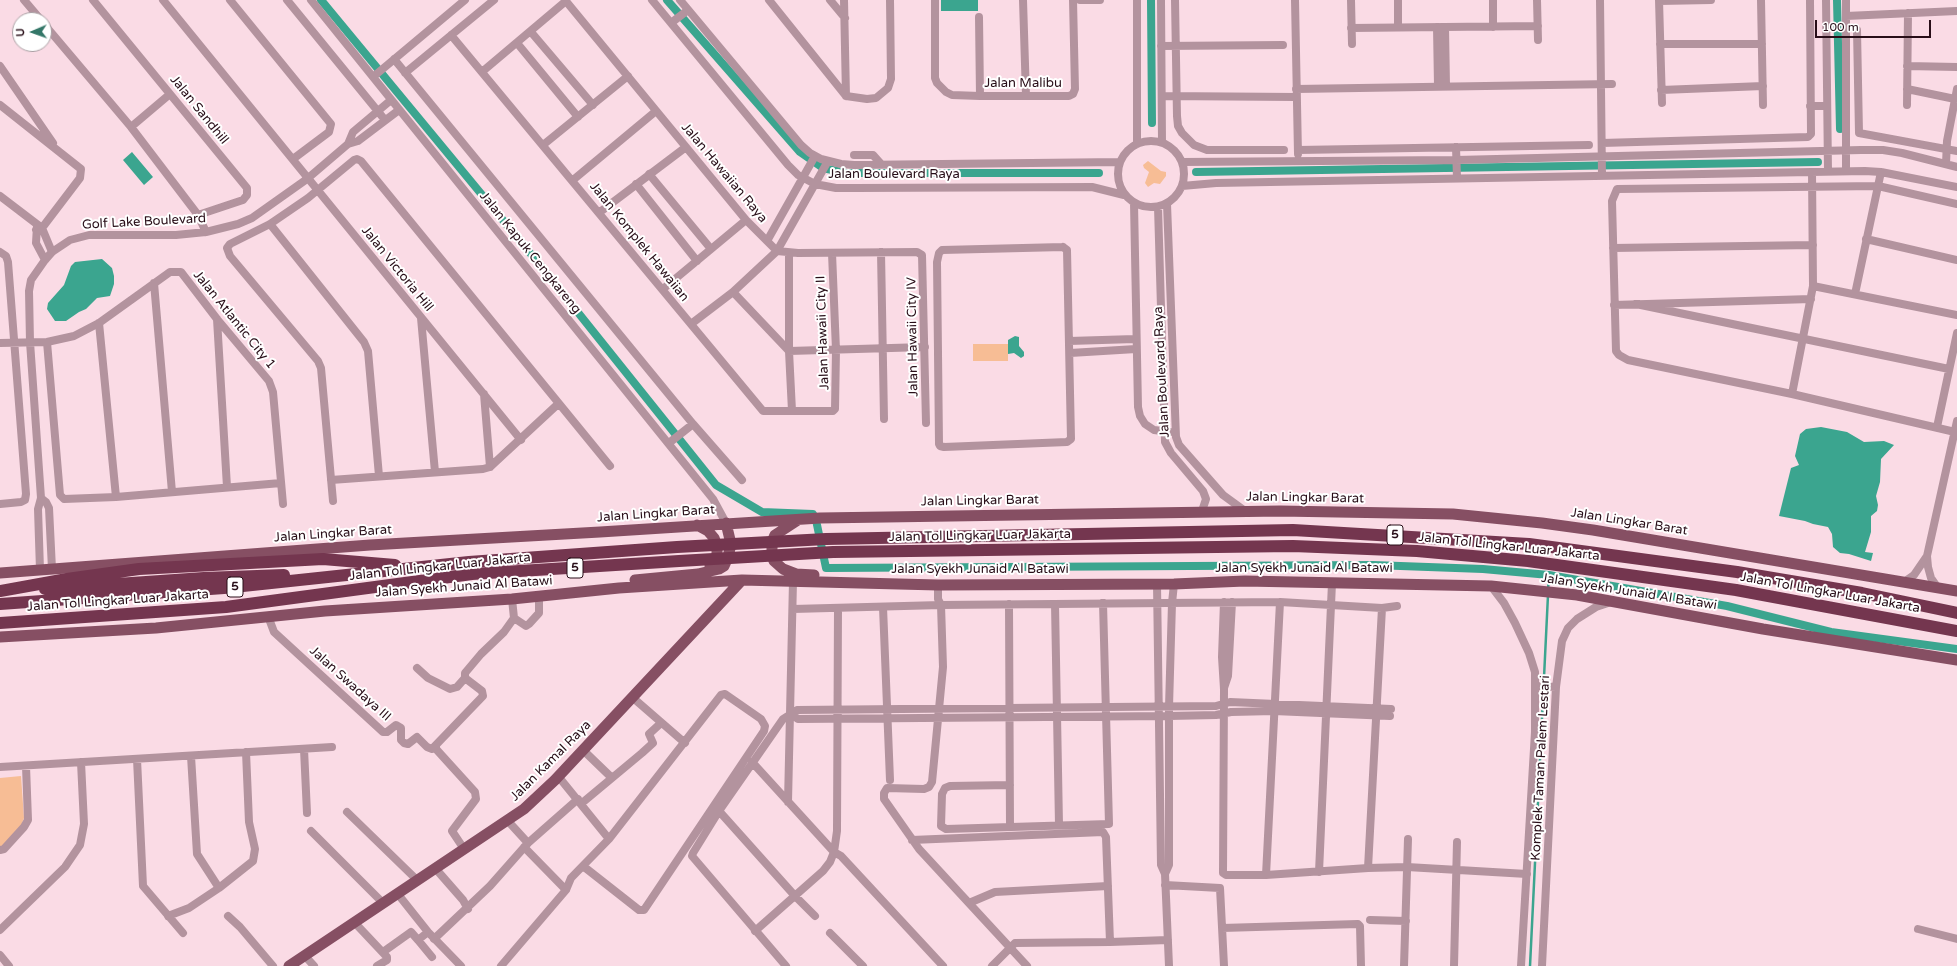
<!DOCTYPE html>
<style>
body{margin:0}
#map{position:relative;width:1957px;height:966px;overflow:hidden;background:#fadbe5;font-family:"Varela Round",sans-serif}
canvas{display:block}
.north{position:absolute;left:12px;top:12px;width:40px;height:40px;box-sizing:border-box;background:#fff;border:1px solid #a99fa3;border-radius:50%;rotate:268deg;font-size:11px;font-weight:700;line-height:16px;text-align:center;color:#280e18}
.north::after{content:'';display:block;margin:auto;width:14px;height:18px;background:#347768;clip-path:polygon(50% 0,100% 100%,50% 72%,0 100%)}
.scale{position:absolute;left:1815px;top:20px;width:116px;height:18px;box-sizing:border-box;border:2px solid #280e18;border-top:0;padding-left:5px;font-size:12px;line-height:14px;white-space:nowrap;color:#280e18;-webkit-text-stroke:3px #fff;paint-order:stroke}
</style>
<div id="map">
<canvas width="1957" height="966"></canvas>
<div class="north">U</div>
<div class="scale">100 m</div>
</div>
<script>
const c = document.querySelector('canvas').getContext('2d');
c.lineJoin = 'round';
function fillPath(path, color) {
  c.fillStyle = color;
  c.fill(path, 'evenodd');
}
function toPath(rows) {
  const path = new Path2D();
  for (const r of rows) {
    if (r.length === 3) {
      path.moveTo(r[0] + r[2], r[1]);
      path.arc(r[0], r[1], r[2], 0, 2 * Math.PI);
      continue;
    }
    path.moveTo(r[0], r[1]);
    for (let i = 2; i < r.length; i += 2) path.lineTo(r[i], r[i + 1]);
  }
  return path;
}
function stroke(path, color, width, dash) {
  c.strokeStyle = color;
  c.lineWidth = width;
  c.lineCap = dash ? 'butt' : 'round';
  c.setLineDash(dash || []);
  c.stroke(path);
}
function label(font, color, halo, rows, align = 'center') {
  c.font = font + ' "Varela Round",sans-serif';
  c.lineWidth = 4;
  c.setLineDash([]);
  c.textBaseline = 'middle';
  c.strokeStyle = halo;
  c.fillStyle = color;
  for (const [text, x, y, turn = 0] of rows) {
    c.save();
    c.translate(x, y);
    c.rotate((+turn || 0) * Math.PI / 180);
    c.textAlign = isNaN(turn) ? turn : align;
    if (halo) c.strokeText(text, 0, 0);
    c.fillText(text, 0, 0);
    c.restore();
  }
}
const green = toPath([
 [1148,161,1161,171,1166,172,1166,176,1160,184,1154,183,1148,187,1145,183,1149,172,1144,168,1143,165],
 [973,344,1008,344,1008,361,973,361],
 [21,776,24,818,21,826,0,853,0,778]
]);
const water = toPath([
 [941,0,978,0,978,11,941,11],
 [132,152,153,177,144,185,123,160],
 [102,259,112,268,114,276,114,284,110,296,97,298,86,309,79,312,66,321,55,321,47,309,48,303,64,285,71,266,75,262],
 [1015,336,1019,337,1019,346,1024,352,1024,356,1021,358,1014,353,1008,354,1008,340],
 [1821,427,1847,432,1864,442,1884,441,1894,445,1881,459,1880,482,1876,496,1878,505,1877,511,1871,516,1871,532,1865,552,1873,553,1871,561,1849,554,1840,553,1833,547,1832,534,1828,527,1813,524,1805,521,1779,516,1791,468,1799,465,1795,456,1800,434,1806,429]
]);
const stream = toPath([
 [1548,590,1549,575],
 [1530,966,1548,595]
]);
const canal = toPath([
 [321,0,540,265,716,485,762,512,813,514,816,520,826,568,1373,565,1483,569,1549,575,1727,606,1831,632,1957,649],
 [667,0,800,152,823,168,846,173,1099,173],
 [1151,0,1152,123],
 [1837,0,1840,129],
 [1196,172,1818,162]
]);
const minor = toPath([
 [24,0,41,20],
 [93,0,247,188,247,195,243,200,198,215],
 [163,0,521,440],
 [230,0,331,124,329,132,293,159],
 [287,0,385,120],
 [311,0,713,499,726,523],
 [565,0,746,220,777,251,798,253,917,252,922,255,926,423],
 [652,0,788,165,798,175,815,184,836,188,856,188,1092,187,1124,195],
 [680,0,801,145,810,153,821,159,841,164,854,165,1120,162],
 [769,0,846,96],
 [830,0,845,18],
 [844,0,846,96],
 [935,0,935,78,937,83,946,92,952,95,980,96,1069,96,1073,94,1075,89,1073,0],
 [1023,0,1026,96],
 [1080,0,1100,0],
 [1161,0,1162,142],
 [1175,0,1177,116,1178,126,1182,133,1194,145,1207,150,1284,150],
 [1295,0,1298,154],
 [1351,0,1352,44],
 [1398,0,1398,27],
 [1493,0,1493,27],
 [1537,0,1538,40],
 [1600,0,1602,176],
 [1659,0,1662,103],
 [1761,0,1763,105],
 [1826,0,1828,171],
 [1846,0,1846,171],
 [1659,1,1711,0],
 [1846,16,1957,11],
 [979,17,980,96],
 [671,23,688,10],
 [44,24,131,127,198,215,206,232],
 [1437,27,1438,86],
 [1445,27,1446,86],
 [1351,28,1538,26],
 [1857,30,1859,133,1957,151],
 [531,32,593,105],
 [451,35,763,411,833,411,835,409,836,350,832,253],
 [517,43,578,117],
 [1660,44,1762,44],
 [1161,46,1283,45],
 [394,59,693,424,742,480],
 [0,66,53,143],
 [1907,66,1957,67],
 [483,71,566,1],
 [405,73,494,0],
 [373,77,465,0],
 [1296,89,1612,84],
 [1907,89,1955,99],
 [1661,90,1763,86],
 [846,96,867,99,876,98,888,88,891,79,890,0],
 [1162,96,1296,97],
 [0,105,81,169,80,178,42,228,36,230],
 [1907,105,1908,13],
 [1810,106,1827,106],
 [131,127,170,94],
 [1151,174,33],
 [1602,143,1808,137,1811,134,1810,0],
 [348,144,353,132,391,100],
 [1137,144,1137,0],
 [543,145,628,76],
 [1456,147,1457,178],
 [1298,150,1589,145],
 [854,155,873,155,881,164],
 [1182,162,1456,160,1861,150,1883,150,1902,153,1957,167],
 [1946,164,1947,141,1957,89],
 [649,174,711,249],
 [573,180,656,111],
 [636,184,697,261],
 [1182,186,1216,183,1865,171,1881,172,1957,187],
 [0,196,42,228,52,252],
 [1134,203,1138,407,1140,416,1145,424,1154,430,1170,432],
 [1167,204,1176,437,1179,445,1223,495,1245,511],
 [1158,207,1165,442,1171,453,1203,491,1206,499,1202,511],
 [600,212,686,147],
 [270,224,364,342,368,351,379,476],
 [37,226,36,243,45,260],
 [1866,239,1957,260],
 [767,241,815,156],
 [1063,247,1067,250,1071,439,1067,442,944,447,940,446,939,444,937,262,939,253,942,250,1063,247],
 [1613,248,1813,245],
 [0,252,6,256,8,262,26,494,25,500,21,502,0,504],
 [881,252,884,419],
 [789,253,789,351,792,411],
 [154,283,172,492],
 [1813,286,1957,315],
 [663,289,746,220],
 [733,292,789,351,925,347],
 [1855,294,1881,172],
 [1636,304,1949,369],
 [1614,305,1811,299],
 [421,318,435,472],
 [217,319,227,487],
 [99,323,116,497],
 [691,324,733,292,777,251,828,161],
 [1069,341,1135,339],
 [47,342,60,495,64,499,116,497,281,483],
 [0,343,47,342,74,336,99,323,170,272,181,272,217,319,269,381,273,392,283,504],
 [1070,353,1136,349],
 [484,394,490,467],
 [1792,394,1813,286,1812,172],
 [1937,427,1957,333],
 [1955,432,1792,394,1628,360,1619,355,1616,351,1612,201,1617,189,1878,186,1957,204],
 [669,443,693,424],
 [331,480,483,469,490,467,558,404],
 [41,498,46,502,49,508,52,569],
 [333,501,321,368,318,361,230,256,227,248,230,244,270,224,308,198,354,160,357,159,361,161,610,466],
 [1927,556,1928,567,1931,578,1938,588],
 [40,570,38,509,41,498,30,342,29,291,31,280,45,260,52,252,70,240,89,235,176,235,206,232,238,224,252,218,307,179,348,144,358,141,399,110],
 [1904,582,1914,575,1927,556,1957,421],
 [1157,584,1161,865,1165,874,1169,966],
 [938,585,938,599,941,605,943,667,932,782,929,787,924,789,887,788,884,793,884,799,919,849,1027,966],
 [1491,586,1504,603,1515,623,1529,653,1535,672,1535,732,1521,966],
 [1224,602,1222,657,1224,689,1223,873,1226,875,1266,875,1368,868,1407,867,1527,874],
 [1009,604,1010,827],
 [1055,604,1059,825],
 [883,607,890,780],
 [793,609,941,605,1280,602,1382,608,1397,606],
 [268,616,274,632,383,732,387,732,396,725,401,728,401,740,404,743,408,744,417,737,427,747,432,749,483,696,482,691,465,678,465,673,481,654,504,632,514,618,512,599],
 [514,618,526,626,529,624,539,613,539,597],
 [417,668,428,678,450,689,457,687,465,678],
 [1535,686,1556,687],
 [1224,688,1228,676,1232,602],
 [632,697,685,743],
 [791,714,798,719,1169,716,1216,715,1231,712,1274,711,1390,716],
 [436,746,436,749,475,792,476,799,452,831,464,849],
 [304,749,307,813],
 [583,750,612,778],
 [191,756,197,854,219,888],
 [137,759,143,886,183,933],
 [752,762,834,852,841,856,943,966],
 [0,767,332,747],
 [558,776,609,839],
 [1010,785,950,786,945,788,942,794,941,826,946,829,1109,824,1103,603],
 [788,802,793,581],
 [582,803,642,753,653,743,649,734,661,723],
 [719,811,795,896,815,916],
 [347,812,417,880],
 [507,820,528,843],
 [311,831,383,903],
 [912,840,1103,832,1106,837,1110,942],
 [524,847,566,890],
 [0,850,4,849,24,827,28,820,26,766],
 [435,868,463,900,468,909],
 [1368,868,1382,608],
 [1319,872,1332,583],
 [1165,874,1169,865,1169,707,1172,603,1174,584],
 [1266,875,1280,602],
 [1165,885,1220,888,1224,966],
 [397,893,428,932,461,966],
 [969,903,995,892,1108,886],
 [168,916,189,908,219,888,253,861,255,849,249,822,246,752],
 [228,916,240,927,273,966],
 [1370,920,1406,921],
 [355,923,387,957,387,960,377,966],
 [1222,928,1358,924,1360,926,1361,966],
 [1918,929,1957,939],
 [0,930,65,867,80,845,84,824,81,762],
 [755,931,823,871,830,862,834,852,837,831,838,608],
 [830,933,863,966],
 [434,939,490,886,528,843,578,799],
 [418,940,432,957],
 [383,952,411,932,418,940,428,932],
 [0,955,9,966],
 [305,956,314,966],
 [501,966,566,890,571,878,609,839,721,695,725,694,761,719,765,726,764,731,644,910,639,910,583,866],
 [786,966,692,856,693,853,719,811,783,719,797,710,1216,706,1230,702,1391,709],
 [992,966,1015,943,1110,942,1168,940],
 [1404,966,1408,839],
 [1454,966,1457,842],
 [1542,966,1556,687,1562,641,1568,628,1577,619,1596,607,1611,602]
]);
const major = toPath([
 [798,520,775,535,772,542,772,555,774,561,783,569,796,574,814,575],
 [697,525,708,531,714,538,717,546,717,556,710,566],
 [0,573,370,545,600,532,820,518,1280,511,1453,514,1542,523,1593,530,1957,591],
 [635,580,698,574,719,569,724,566,728,557,731,544,726,523],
 [0,637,156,628,325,611,512,599,619,588,742,580,938,585,1174,584,1245,581,1491,586,1577,595,1763,629,1957,660],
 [289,966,524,809,555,780,742,580]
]);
const highway = toPath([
 [45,589,204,578,284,575],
 [0,591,67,579,139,569,323,559,395,565],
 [0,604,224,588,469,562,677,547,826,539,1293,530,1529,544,1737,572,1862,593,1957,613],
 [0,623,226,607,472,574,679,561,833,552,1293,546,1417,551,1528,561,1736,590,1957,631]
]);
const shields = [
 [1395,535,16],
 [575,568,16],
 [235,587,16]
];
const shieldNames = [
 ["5",1395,535],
 ["5",575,568],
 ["5",235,587]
];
const streetNames = [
 ["Jalan Malibu",1023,84],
 ["Jalan Sandhill",199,110,51],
 ["Jalan Hawaiian Raya",724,173,50],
 ["Jalan Boulevard Raya",894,175],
 ["Golf Lake Boulevard",144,222,-3],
 ["Jalan Komplek Hawaiian",639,242,51],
 ["Jalan Kapuk Cengkareng",530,253,51],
 ["Jalan Victoria Hill",397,269,51],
 ["Jalan Atlantic City 1",234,320,51],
 ["Jalan Hawaii City II",823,333,-92],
 ["Jalan Hawaii City IV",913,337,-91],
 ["Jalan Boulevard Raya",1162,372,-93],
 ["Jalan Lingkar Barat",1305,498,1],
 ["Jalan Lingkar Barat",980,501,-1],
 ["Jalan Lingkar Barat",656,514,-4],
 ["Jalan Lingkar Barat",1629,522,9],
 ["Jalan Lingkar Barat",333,534,-4],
 ["Jalan Tol Lingkar Luar Jakarta",980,536,-1],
 ["Jalan Tol Lingkar Luar Jakarta",1509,547,6],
 ["Jalan Tol Lingkar Luar Jakarta",440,567,-6],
 ["Jalan Syekh Junaid Al Batawi",1304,569],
 ["Jalan Syekh Junaid Al Batawi",980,570],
 ["Jalan Syekh Junaid Al Batawi",464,587,-4],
 ["Jalan Syekh Junaid Al Batawi",1629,592,9],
 ["Jalan Tol Lingkar Luar Jakarta",1830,593,10],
 ["Jalan Tol Lingkar Luar Jakarta",118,601,-4],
 ["Jalan Swadaya III",350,684,42],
 ["Jalan Kamal Raya",551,761,-45],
 ["Komplek Taman Palem Lestari",1541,768,-87]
];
fillPath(green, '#f7bd95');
fillPath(water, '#3ba58f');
stroke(stream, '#3ba58f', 2.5);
stroke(canal, '#3ba58f', 8);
stroke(minor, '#b3939e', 8);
stroke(major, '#864f63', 11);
stroke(highway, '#74364f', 12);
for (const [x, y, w] of shields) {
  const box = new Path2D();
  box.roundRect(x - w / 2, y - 10, w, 20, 3);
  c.fillStyle = '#fff';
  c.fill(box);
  stroke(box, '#280e18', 1);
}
label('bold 12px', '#280e18', null, shieldNames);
label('13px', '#280e18', '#fff', streetNames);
</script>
